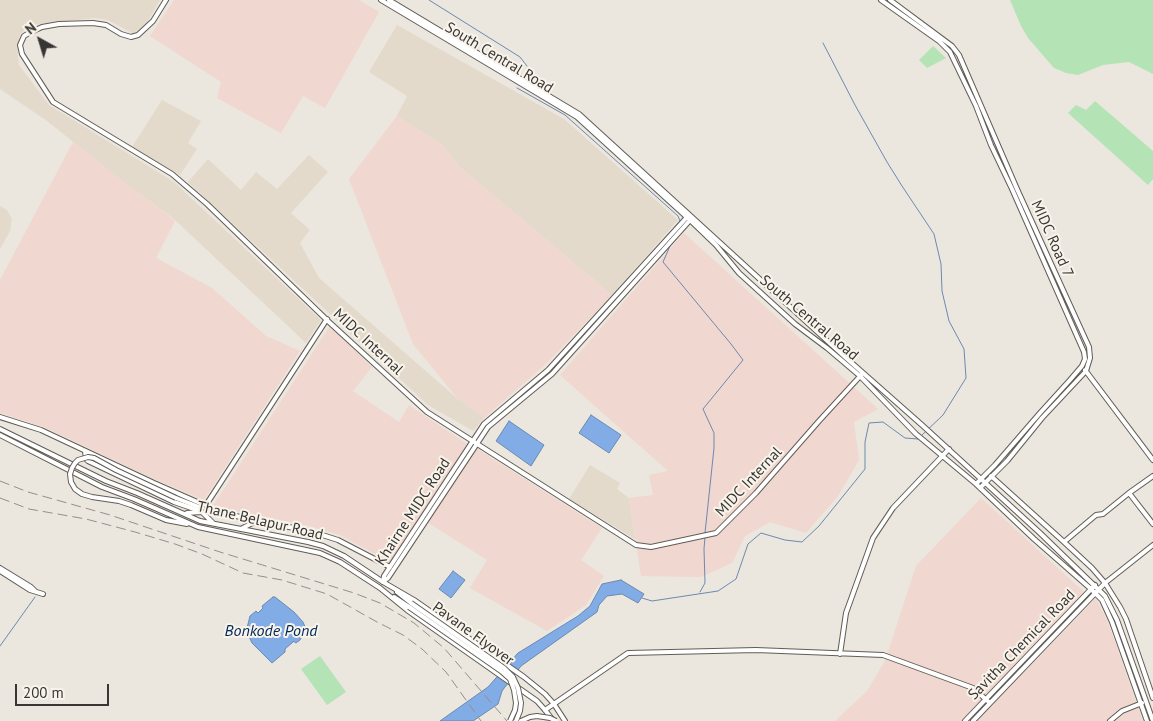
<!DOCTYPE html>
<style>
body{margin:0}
#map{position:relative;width:1153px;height:721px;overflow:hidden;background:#ebe6de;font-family:"PT Sans",sans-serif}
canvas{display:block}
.north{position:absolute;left:15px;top:15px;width:50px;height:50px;-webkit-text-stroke:4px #f9f4eb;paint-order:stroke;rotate:321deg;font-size:14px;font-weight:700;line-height:20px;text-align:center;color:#383633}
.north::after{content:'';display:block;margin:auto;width:18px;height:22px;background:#383633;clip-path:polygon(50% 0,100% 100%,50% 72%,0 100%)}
.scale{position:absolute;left:15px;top:684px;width:94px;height:22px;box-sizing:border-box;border:2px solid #383633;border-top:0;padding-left:6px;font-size:15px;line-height:18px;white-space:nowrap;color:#383633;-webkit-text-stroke:4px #f9f4eb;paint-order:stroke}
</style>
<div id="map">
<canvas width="1153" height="721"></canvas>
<div class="north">N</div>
<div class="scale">200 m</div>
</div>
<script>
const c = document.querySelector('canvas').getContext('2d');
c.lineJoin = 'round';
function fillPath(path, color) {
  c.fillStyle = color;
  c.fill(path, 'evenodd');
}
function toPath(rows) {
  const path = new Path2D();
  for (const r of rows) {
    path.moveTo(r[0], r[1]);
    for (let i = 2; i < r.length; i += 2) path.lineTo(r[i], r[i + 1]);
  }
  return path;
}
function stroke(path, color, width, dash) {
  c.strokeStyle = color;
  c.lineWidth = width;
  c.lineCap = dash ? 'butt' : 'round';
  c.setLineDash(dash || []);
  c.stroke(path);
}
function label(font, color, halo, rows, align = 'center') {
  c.font = font + ' "PT Sans",sans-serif';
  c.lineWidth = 4;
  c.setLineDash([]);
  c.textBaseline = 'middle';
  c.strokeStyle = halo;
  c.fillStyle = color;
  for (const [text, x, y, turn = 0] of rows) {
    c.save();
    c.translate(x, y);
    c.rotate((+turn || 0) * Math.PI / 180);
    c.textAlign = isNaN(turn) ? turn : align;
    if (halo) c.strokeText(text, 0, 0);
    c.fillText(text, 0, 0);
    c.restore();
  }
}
const built = toPath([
 [0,0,160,0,142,31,134,34,108,20,96,18,30,25,20,34,18,54,19,65,49,105,174,182,321,320,306,343,175,220,116,176,47,121,0,89],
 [397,25,564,119,678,220,612,295,461,168,442,145,397,116,407,96,369,72],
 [162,100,201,121,188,143,197,149,180,175,132,147],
 [309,155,328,172,291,213,310,230,300,243,319,278,458,399,484,418,473,431,428,405,188,182,208,159,241,190,256,172,277,189],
 [0,206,7,210,12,219,10,231,0,249],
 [590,465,620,483,617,489,629,498,635,539,569,499]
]);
const industrial = toPath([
 [174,0,359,0,379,12,325,108,303,96,281,133,217,98,221,82,150,36],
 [397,116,442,145,461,168,612,295,547,363,484,418,458,399,413,344,349,179],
 [73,142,175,221,156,258,212,288,266,336,300,351,204,500,152,478,44,427,0,413,0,280],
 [684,233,878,409,854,422,859,460,838,496,806,533,770,522,745,536,732,563,701,577,641,576,629,498,653,495,649,475,668,471,560,375],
 [330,326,372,367,353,391,399,422,409,405,467,444,390,562,340,535,313,527,213,506],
 [476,448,602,528,581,560,604,576,586,605,547,631,470,588,487,560,427,522],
 [981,498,1085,593,961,721,835,721,867,691,885,661,916,566],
 [1096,598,1109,625,1143,721,977,721]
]);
const green = toPath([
 [1010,0,1153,0,1153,74,1129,62,1103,65,1078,75,1066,73,1054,68,1028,38,1021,26],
 [933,46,946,58,927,68,919,60],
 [1095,101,1153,151,1153,179,1148,185,1068,113,1076,105,1086,110],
 [320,656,346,692,327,705,301,669]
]);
const water = toPath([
 [591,415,621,435,609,453,579,433,591,415],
 [509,421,544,445,531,466,496,441,509,421],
 [453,571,465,580,451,598,439,589,453,571],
 [621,580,644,594,638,603,622,594,607,596,599,605,597,612,521,666,502,691,498,704,473,721,440,721,488,687,518,653,578,616,590,606,602,584,621,580],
 [273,597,275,597,294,612,303,622,306,629,300,640,296,643,293,641,293,642,285,649,285,652,272,663,252,643,247,632,247,628,250,616,256,611,258,613,263,608,262,606,273,597]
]);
const stream = toPath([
 [429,0,520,57,527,66],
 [823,43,855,105,887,162,902,186,934,234,941,264,942,291,949,321,964,349,966,378,943,415,921,436],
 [517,88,565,115,678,216,680,221,667,236],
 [670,246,663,262,731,344,743,360,703,409,714,433,714,448,705,533],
 [700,592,705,583,704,549,705,537],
 [642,598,652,601,718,591,736,579,748,544,761,533,785,540,802,542,819,526,865,469,865,442,869,423,883,422,905,438,918,439],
 [0,646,35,597]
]);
const secondary = toPath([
 [166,0,153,21,138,35,131,37,121,34,106,25,93,23,59,24,42,27,29,33,24,36,20,45,22,54,53,102,172,174,207,204,329,322,427,412,636,545,651,547,716,533,756,493,819,421,863,373],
 [381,0,577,117,690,220,716,245,739,273,795,324,827,348,860,376,916,434,976,484,1034,539,1091,589,1102,600,1112,622,1147,721],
 [389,0,579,114,845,357,922,425,1040,533,1105,596,1117,620,1153,721],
 [881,0,939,41,950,52,976,106,991,145,1012,189,1084,352,1085,359,1082,366,1070,380,1040,413,995,465,976,484],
 [890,0,952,46,959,55,1017,189,1089,347,1090,358,1086,371,1042,418,1007,461,980,488],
 [1085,370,1153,460],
 [0,417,41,430,154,483,202,504],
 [85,451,86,459,88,461,174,502,200,511],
 [991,476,1064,542,1096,515,1103,514,1129,493,1153,524],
 [1129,493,1153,476],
 [206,505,327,319],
 [207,510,313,532,338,540,390,567],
 [241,529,256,521],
 [1064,542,1092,568,1105,583,1120,607,1126,619,1153,698],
 [0,568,31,587,35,591],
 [0,571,30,590,43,594],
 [383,582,384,576,484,424,548,370,688,216],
 [383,582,388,578,488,427,552,374,692,218],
 [840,654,846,613,873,538,893,508,949,449],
 [545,710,628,653,756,650,883,655,973,688,990,703],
 [965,721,1095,585],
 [973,721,1105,583,1153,545],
 [1110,721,1122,711,1142,703]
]);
const primary = toPath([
 [0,429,106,481,137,493,200,521,308,542,323,546,344,556,383,582,414,600,524,677,545,694,554,704,565,721],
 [0,435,102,487,134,499,198,527,306,550,320,553,340,562,380,588,407,610,511,683],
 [176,498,199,507],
 [202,512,213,523],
 [187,513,201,512],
 [166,520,187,524],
 [397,592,411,603],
 [394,597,409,607],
 [517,687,537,701,545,710,552,719]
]);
const rail = toPath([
 [0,481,28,492,110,515,220,552,354,593,380,603,414,623,444,648,507,721],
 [0,498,29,509,86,519,135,532,175,544,202,554,243,573,282,580,327,594,377,622,403,635,422,649,446,672,481,721]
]);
const primaryBridge = toPath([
 [166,520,131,505,119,501,92,497,82,494,75,489,71,482,70,474,72,468,75,463,78,460,88,457,94,458,116,470,176,498],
 [411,603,504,668,513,677,518,688,521,703,520,711,516,721],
 [409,607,501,671,510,679,514,690,516,703,515,710,510,721],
 [521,721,530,717,537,716,550,718,556,721]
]);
const streetNames = [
 ["South Central Road",499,58,31],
 ["MIDC Road 7",1052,239,66],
 ["South Central Road",809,318,40],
 ["MIDC Internal",368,342,43],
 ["MIDC Internal",749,482,-47],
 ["Khairne MIDC Road",413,512,-57],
 ["Thane Belapur Road",260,521,13],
 ["Pavane Flyover",473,634,36],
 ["Savitha Chemical Road",1022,645,-46]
];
const waterNames = [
 ["Bonkode Pond",271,631]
];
fillPath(built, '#e3dacb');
fillPath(industrial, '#f0d7cf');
fillPath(green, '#b4e4b6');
fillPath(water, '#82ace5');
stroke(water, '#6c89b0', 1);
stroke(stream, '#6c89b0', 1);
stroke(secondary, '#615d56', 6);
stroke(primary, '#615d56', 6);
stroke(secondary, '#fff', 4);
stroke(primary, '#fff', 4);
stroke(rail, '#938f8a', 1, [10, 5]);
stroke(primaryBridge, '#615d56', 6, []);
stroke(primaryBridge, '#fff', 4);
label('15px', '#383633', '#f9f4eb', streetNames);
label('italic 16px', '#002758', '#f9f4eb', waterNames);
</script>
